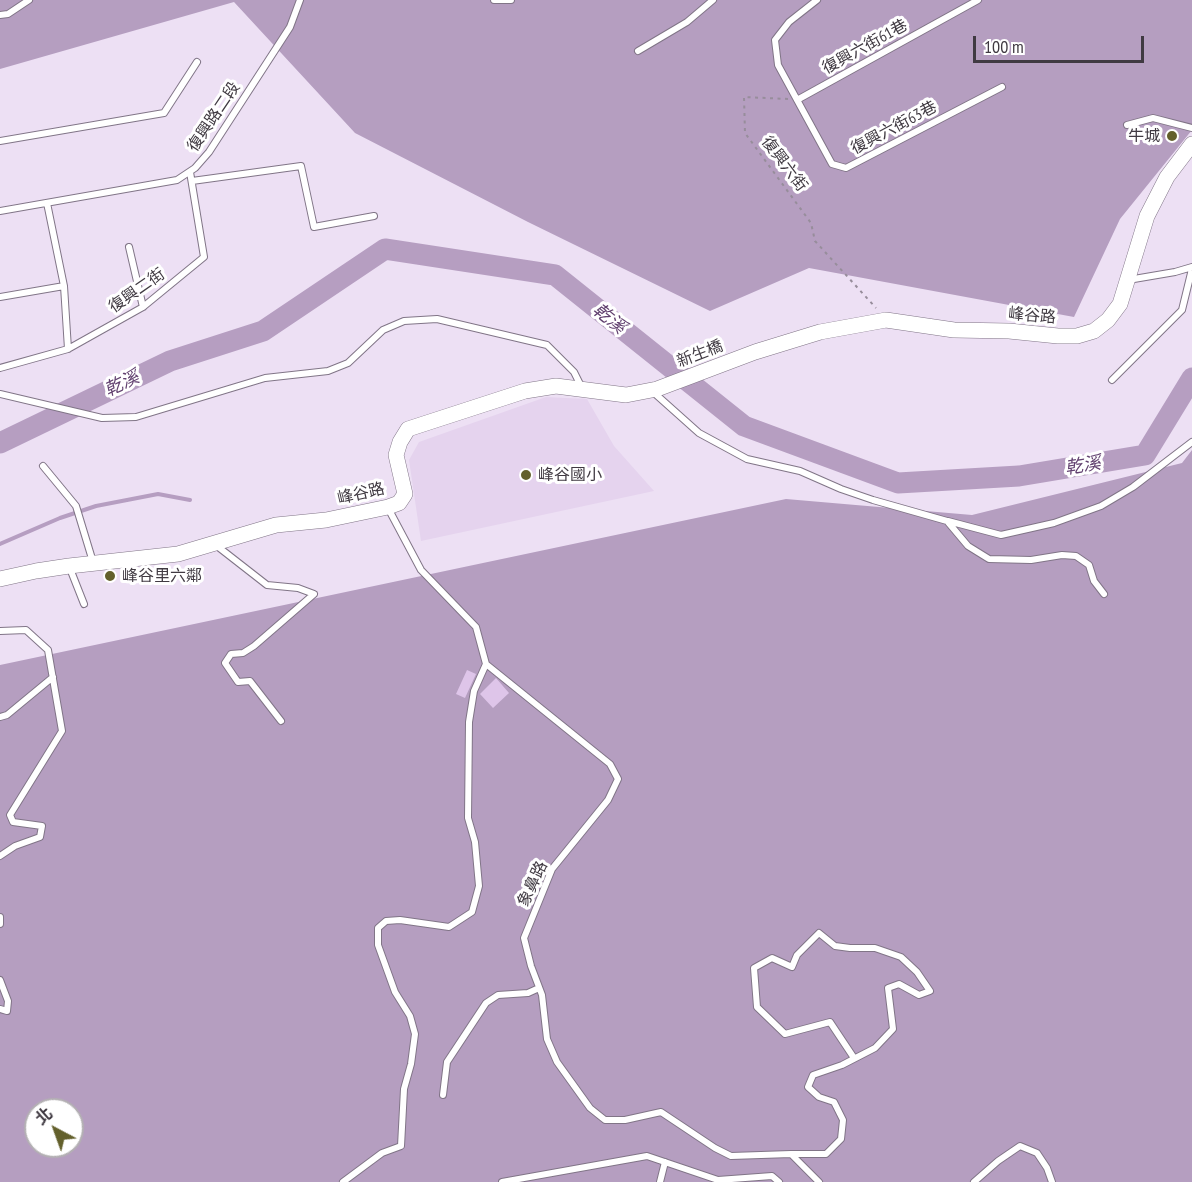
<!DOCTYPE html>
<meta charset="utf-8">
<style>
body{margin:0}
#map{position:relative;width:1192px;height:1182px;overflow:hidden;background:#ede0f4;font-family:"PT Sans Narrow","Noto Sans TC",sans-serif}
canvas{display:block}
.north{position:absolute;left:24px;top:1098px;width:60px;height:60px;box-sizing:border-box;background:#fff;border:2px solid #b3b0b3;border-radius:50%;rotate:319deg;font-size:16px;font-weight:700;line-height:24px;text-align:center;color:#403a42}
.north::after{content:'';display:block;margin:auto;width:21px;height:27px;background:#63602c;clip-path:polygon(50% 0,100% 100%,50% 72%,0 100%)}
.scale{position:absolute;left:973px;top:36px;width:171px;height:27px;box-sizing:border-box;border:3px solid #403a42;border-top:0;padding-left:8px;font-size:18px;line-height:21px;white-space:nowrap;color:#403a42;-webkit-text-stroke:4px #fff;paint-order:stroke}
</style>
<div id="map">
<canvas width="1192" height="1182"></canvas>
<div class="north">北</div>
<div class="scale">100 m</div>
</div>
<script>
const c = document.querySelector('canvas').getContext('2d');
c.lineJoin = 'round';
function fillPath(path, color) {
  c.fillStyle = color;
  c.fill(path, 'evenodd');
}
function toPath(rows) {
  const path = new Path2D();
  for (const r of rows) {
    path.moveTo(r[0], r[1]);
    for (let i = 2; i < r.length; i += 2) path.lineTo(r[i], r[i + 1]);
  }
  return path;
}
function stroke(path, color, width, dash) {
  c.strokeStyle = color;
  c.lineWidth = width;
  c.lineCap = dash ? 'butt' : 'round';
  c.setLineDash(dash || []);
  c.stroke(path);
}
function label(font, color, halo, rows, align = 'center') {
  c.font = font + ' "PT Sans Narrow","Noto Sans TC",sans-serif';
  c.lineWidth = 6;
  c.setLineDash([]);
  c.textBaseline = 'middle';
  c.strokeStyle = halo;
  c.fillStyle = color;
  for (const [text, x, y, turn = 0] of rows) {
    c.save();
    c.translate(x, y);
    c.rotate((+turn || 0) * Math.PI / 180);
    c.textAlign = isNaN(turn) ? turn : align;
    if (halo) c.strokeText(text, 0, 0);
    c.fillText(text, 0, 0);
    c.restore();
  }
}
const built = toPath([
 [546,397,587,399,614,446,654,491,421,541,409,460,419,442]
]);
const forest = toPath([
 [0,0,1192,0,1192,130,1120,219,1074,317,809,268,710,311,528,222,355,133,234,2,0,69],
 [1192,450,1192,1182,0,1182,0,665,786,499,972,515,1182,463],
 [36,1110,72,1110,72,1146,36,1146]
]);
const stream = toPath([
 [0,544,60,518,96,506,158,494,190,500]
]);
const river = toPath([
 [0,443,170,361,263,331,385,249,555,275,744,426,898,483,1019,476,1145,455,1192,378]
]);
const building = toPath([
 [467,670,476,674,465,698,456,694],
 [496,678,509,693,493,708,480,694]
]);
const path = toPath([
 [788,99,744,97,745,133,811,223,815,241,876,308]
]);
const service = toPath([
 [494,0,511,0],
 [817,0,789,22,775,40,778,65,832,164,846,168,1002,87],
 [0,15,8,14,29,0],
 [638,51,687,22,713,0],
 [797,100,978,0],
 [1127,125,1153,118,1192,128],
 [0,141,164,113,197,62],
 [192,181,301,166,314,227,374,216],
 [47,203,64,286,68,349],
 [0,211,177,180,195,168,209,152,290,27,300,0],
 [129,247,143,307],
 [1128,280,1175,272,1192,267],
 [0,297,64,286],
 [0,368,68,349,143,307,204,257,190,172],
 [1112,380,1182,310,1192,269],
 [652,391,699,433,747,459,800,471,841,489,873,500,947,521,968,546,989,559,1031,560,1062,555,1076,556,1089,565,1094,581,1104,594],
 [0,394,102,418,136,417,265,378,328,371,348,363,383,330,404,321,437,319,547,345,574,372,581,386],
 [43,466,76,506,93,562],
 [388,508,421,570,476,627,486,664,610,764,618,779,608,800,552,869,524,938,531,966,542,995,547,1039,557,1062,590,1108,605,1120,625,1120,661,1112,715,1148,731,1156,791,1154,819,1182],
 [948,521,1001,535,1054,523,1101,506,1133,487,1192,442],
 [217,546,267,585,298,588,314,594,254,646,243,653,231,654,225,663,238,682,250,681,281,721],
 [69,566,84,604],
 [0,631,26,630,48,650,62,731,10,815,13,822,42,826,40,837,15,846,0,856],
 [0,717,7,715,53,677],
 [0,917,0,924],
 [0,980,8,1001,7,1011,0,1009],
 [443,1095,447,1062,486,1003,498,995,528,993,539,988],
 [791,1154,826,1154,841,1139,843,1120,834,1102,819,1097,808,1087,813,1075,842,1065,875,1048,893,1029,888,988,899,984,919,995,930,991,917,972,901,957,875,948,850,948,835,946,819,933,797,955,792,967,772,958,754,968,757,1007,785,1034,830,1022,854,1058],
 [343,1182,382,1153,401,1146,404,1089,411,1064,415,1034,410,1016,395,992,378,945,378,928,386,921,400,920,449,927,472,912,479,886,475,842,468,818,469,722,474,691,486,664],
 [502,1182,647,1156,718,1180,772,1176,779,1182],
 [660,1182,665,1162],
 [974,1182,998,1161,1020,1146,1037,1153,1047,1168,1052,1182]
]);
const tertiary = toPath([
 [0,579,36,571,69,566,178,554,276,525,326,520,388,507,399,503,405,494,396,455,400,442,408,429,525,391,556,386,626,395,657,389,755,352,820,332,886,320,954,330,1009,331,1058,336,1077,336,1094,331,1108,320,1120,304,1147,216,1167,177,1192,144]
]);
const markers = [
 [1172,136,6,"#63602c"],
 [526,475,6,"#63602c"],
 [110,576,6,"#63602c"]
];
const streetNames = [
 ["復興六街61巷",865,47,-29],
 ["復興路二段",214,117,-56],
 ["復興六街63巷",894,128,-28],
 ["復興六街",784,164,53],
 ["復興二街",137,291,-35],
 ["峰谷路",1032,316,5],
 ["新生橋",700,354,-21],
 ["峰谷路",361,494,-13],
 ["象鼻路",533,884,-65]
];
const poiNames = [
 ["牛城",1160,136,"right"],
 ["峰谷國小",538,475],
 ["峰谷里六鄰",122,576]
];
const waterNames = [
 ["乾溪",609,319,39],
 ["乾溪",122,384,-26],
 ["乾溪",1083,466,-9]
];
fillPath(built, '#e5d3ee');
fillPath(forest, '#b59ec0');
stroke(stream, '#b69ec1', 4);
stroke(river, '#b69ec1', 21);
fillPath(building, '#dec5e9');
stroke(service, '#817587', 8);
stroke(tertiary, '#817587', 16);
stroke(path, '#978d9b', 2, [3, 4.5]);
stroke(service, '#fff', 6);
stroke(tertiary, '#fff', 15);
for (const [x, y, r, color] of markers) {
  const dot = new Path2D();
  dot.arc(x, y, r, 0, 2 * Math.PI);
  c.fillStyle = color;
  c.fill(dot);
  stroke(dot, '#fff', 2);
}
label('16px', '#403a42', '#fff', streetNames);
label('16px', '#403a42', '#fff', poiNames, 'left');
label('italic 18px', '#61406f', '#fff', waterNames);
</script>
